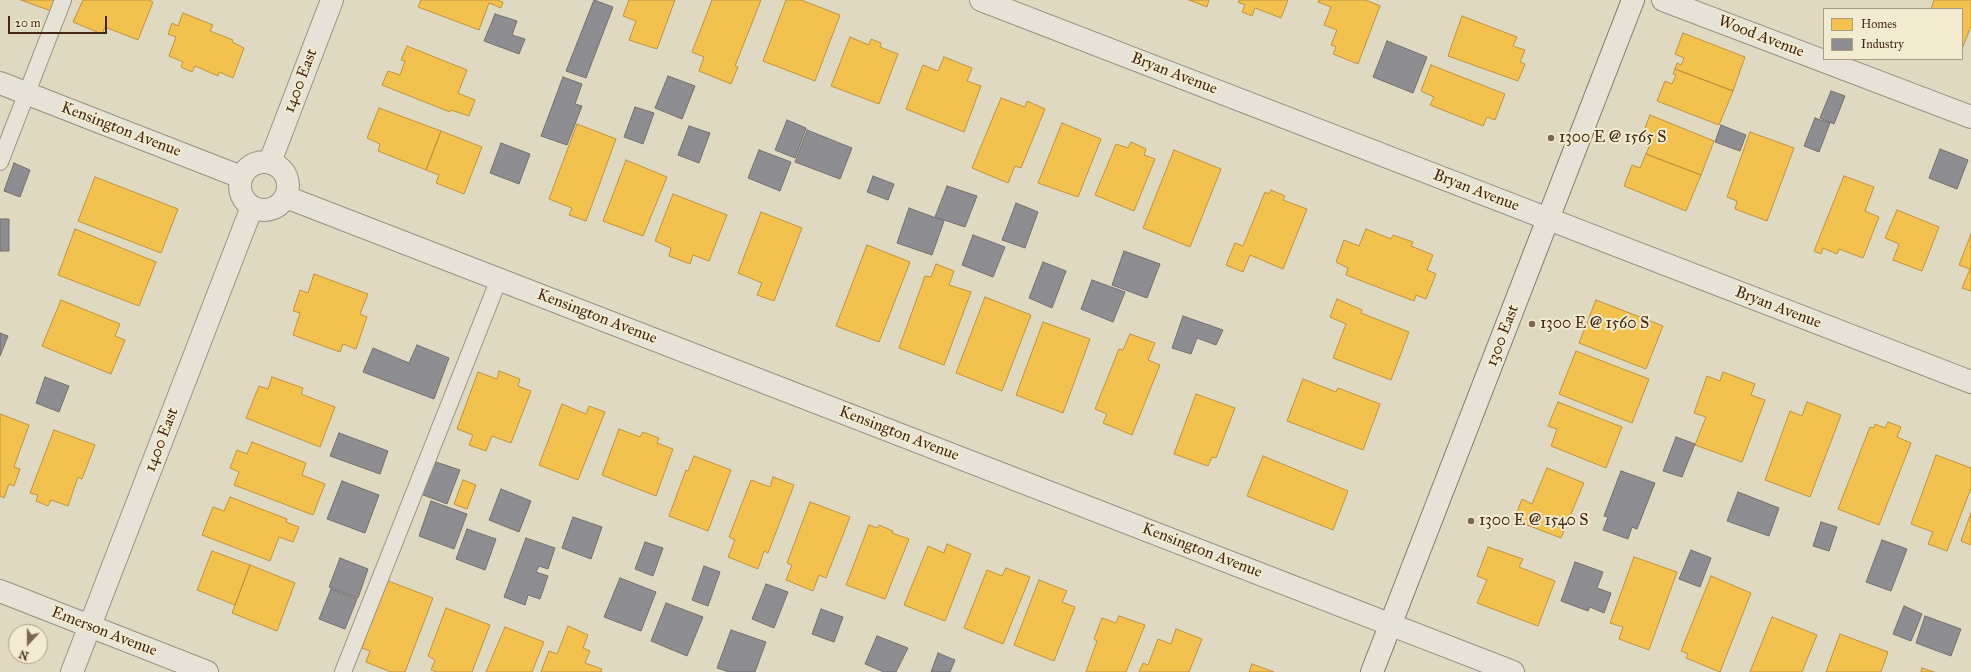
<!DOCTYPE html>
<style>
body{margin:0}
#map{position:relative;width:1971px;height:672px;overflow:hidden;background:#e0d9c2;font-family:"IM FELL Great Primer",serif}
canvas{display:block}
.legend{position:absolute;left:1823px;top:8px;width:140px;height:52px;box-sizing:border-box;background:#f3ebcf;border:1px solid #ad9c85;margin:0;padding:5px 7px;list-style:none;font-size:12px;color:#442617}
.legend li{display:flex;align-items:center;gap:8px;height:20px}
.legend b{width:20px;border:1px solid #ad9c85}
.north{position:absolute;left:8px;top:624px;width:40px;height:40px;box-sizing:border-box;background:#f3ebcf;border:1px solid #ad9c85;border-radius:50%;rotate:201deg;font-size:11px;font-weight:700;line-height:16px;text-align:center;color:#442617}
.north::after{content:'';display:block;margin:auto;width:14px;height:18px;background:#7b6553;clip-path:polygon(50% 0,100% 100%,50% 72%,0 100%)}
.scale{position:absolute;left:8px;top:16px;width:99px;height:18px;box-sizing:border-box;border:2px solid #442617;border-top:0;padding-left:5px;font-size:12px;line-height:14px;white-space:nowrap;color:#442617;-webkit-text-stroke:3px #f3ebcf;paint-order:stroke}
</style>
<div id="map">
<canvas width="1971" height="672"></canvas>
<ul class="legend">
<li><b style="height:11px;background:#f2c14e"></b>Homes</li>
<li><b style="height:11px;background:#8d8d92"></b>Industry</li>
</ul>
<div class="north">N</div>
<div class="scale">20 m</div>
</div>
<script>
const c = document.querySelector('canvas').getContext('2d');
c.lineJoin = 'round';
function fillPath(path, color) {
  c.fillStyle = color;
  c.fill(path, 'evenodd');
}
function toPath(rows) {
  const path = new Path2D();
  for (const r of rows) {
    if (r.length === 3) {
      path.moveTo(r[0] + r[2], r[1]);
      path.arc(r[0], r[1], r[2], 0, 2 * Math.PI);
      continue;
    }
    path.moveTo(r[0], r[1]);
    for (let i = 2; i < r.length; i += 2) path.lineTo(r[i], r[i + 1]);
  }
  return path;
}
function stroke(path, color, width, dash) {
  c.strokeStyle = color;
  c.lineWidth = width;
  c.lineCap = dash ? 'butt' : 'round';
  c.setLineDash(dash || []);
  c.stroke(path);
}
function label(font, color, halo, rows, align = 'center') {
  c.font = font + ' "IM FELL Great Primer",serif';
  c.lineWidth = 4;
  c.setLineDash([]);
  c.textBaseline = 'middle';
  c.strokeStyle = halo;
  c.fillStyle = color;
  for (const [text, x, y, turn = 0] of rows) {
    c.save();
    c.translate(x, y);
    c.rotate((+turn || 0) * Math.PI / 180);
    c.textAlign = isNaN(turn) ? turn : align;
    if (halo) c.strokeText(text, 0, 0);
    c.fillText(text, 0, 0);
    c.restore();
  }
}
const homes = toPath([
 [21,0,55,0,51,11,21,0],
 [83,0,149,0,153,2,138,40,105,27,102,34,73,22,83,0],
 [421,0,497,0,503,2,501,8,489,3,479,30,418,7,421,0],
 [629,0,675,0,657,49,629,40,636,21,623,16,629,0],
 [712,0,761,0,735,66,738,67,731,84,699,71,704,57,692,52,712,0],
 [786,0,801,0,840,15,815,81,763,61,786,0],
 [1189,0,1209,0,1207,7,1189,0],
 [1239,0,1288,0,1281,18,1255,8,1252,16,1242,12,1245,5,1238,2,1239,0],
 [1319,0,1366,0,1380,6,1358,64,1333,54,1336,47,1331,45,1337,30,1324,25,1331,7,1318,2,1319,0],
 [1934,0,1971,0,1971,26,1962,49,1962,9,1931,9,1934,0],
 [183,13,213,25,210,31,233,40,232,42,244,48,233,78,219,72,218,76,195,66,192,72,181,67,183,62,169,56,176,37,168,34,172,23,178,26,183,13],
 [1462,16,1517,37,1513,46,1525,50,1520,62,1525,64,1518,81,1448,56,1462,16],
 [1683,33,1745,57,1733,91,1675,69,1677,63,1681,65,1684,58,1675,54,1683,33],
 [850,37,869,45,871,39,881,43,880,47,898,54,879,104,831,86,850,37],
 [407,46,467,70,458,93,475,100,469,116,451,110,450,112,382,85,388,71,400,75,405,61,401,60,407,46],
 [944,57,972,68,967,81,981,86,964,132,906,109,923,65,938,71,944,57],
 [1431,65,1505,94,1495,120,1487,117,1483,126,1430,105,1434,97,1421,91,1431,65],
 [1675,69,1733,91,1719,125,1657,101,1665,81,1672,84,1676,75,1673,74,1675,69],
 [1001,98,1025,107,1027,101,1045,109,1021,168,1015,166,1008,183,972,168,1001,98],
 [379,108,441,131,426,170,378,151,380,144,367,138,379,108],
 [1650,115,1714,141,1701,175,1646,154,1652,140,1642,136,1650,115],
 [1062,123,1101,139,1078,197,1038,183,1062,123],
 [577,124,616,139,586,221,569,215,572,208,549,199,577,124],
 [441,131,482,147,464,194,436,183,439,175,426,170,441,131],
 [1750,132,1794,148,1767,221,1735,209,1737,201,1727,197,1750,132],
 [1131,142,1146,149,1144,155,1155,159,1134,211,1095,195,1116,144,1128,148,1131,142],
 [1174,150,1221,169,1190,247,1143,228,1174,150],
 [1646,154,1701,175,1686,211,1624,186,1632,165,1640,168,1646,154],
 [626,160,667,177,643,236,603,221,626,160],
 [1844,176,1874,187,1865,211,1879,217,1863,258,1839,249,1837,254,1823,248,1821,254,1814,251,1844,176],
 [95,177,178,209,161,253,78,221,95,177],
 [1271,190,1285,196,1283,200,1307,209,1283,269,1250,255,1243,272,1226,265,1235,243,1243,246,1265,192,1269,194,1271,190],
 [673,194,727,215,709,261,693,255,690,264,669,256,671,248,655,241,673,194],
 [1897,210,1939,227,1922,271,1893,260,1899,244,1885,238,1897,210],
 [761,212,802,228,774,301,757,295,762,283,738,273,761,212],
 [75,229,156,262,139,306,58,275,75,229],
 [1366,229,1391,239,1393,235,1413,242,1411,246,1433,255,1427,270,1436,274,1426,299,1416,295,1414,301,1346,275,1348,268,1336,262,1344,240,1359,246,1366,229],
 [1971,234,1971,291,1962,288,1970,269,1959,265,1971,234],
 [867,245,910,262,879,342,836,326,867,245],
 [936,264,954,271,949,285,971,292,944,365,899,348,925,276,931,277,936,264],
 [314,274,368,294,360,314,367,317,356,349,343,344,340,352,293,335,300,313,293,311,300,290,308,293,314,274],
 [985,297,1031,315,1002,391,956,373,985,297],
 [1337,299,1362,310,1361,313,1409,332,1391,380,1333,358,1346,324,1330,317,1337,299],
 [61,300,120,324,115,336,125,340,111,374,42,346,61,300],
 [1596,300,1663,326,1646,369,1579,343,1596,300],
 [1043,322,1090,339,1063,413,1016,395,1043,322],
 [1130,334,1155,343,1148,360,1160,365,1132,435,1103,423,1107,414,1095,409,1119,349,1123,350,1130,334],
 [1576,351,1649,379,1632,423,1559,394,1576,351],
 [499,371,520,379,518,386,531,391,511,443,492,436,486,451,469,445,473,435,457,429,478,372,497,379,499,371],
 [1723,372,1755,384,1751,395,1765,400,1742,462,1695,445,1706,417,1694,413,1707,376,1720,381,1723,372],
 [272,377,303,388,301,394,335,407,320,447,246,418,259,386,268,389,272,377],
 [1303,379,1336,392,1338,388,1380,404,1363,450,1287,421,1303,379],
 [1196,394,1235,408,1216,458,1212,457,1208,466,1174,454,1196,394],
 [1558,402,1622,427,1606,468,1551,446,1557,429,1548,426,1558,402],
 [1807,402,1841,415,1810,497,1765,480,1790,411,1802,416,1807,402],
 [562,404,586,414,589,406,605,412,578,480,539,465,562,404],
 [0,414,29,425,14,467,20,469,14,486,9,484,4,498,0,496,0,414],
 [1888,422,1901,427,1897,437,1911,443,1879,525,1838,509,1870,427,1874,428,1875,424,1885,428,1888,422],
 [619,429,640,437,643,432,659,438,657,443,673,449,656,496,602,475,619,429],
 [54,430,95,445,82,479,78,477,68,506,51,500,48,506,36,501,38,495,30,493,54,430],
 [252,442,306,463,302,475,325,484,313,515,234,485,239,472,230,468,237,450,247,454,252,442],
 [1936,455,1971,468,1971,488,1947,551,1928,544,1933,532,1911,524,1936,455],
 [694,456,731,470,708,531,669,516,686,470,688,471,694,456],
 [1263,456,1348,491,1333,530,1247,496,1263,456],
 [1547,468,1584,483,1561,538,1514,520,1522,499,1532,504,1547,468],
 [773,477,794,485,768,553,764,551,758,569,728,557,735,540,729,537,751,480,770,487,773,477],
 [463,480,476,485,467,509,454,504,463,480],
 [230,497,287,519,286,522,299,527,293,542,279,537,270,561,202,535,213,507,224,511,230,497],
 [810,502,850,517,826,578,819,575,813,591,786,580,792,565,787,563,810,502],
 [1971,513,1971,545,1961,541,1971,513],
 [869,525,877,528,879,525,893,531,892,533,909,539,885,599,846,585,869,525],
 [947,544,971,554,945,621,904,605,928,546,944,553,947,544],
 [1488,547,1523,559,1519,567,1555,581,1538,626,1477,603,1487,580,1477,576,1488,547],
 [212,551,250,565,235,605,197,590,212,551],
 [1634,557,1677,572,1649,650,1619,639,1623,627,1610,623,1634,557],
 [250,565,295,583,277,631,232,613,250,565],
 [1006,568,1030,577,1003,644,964,628,987,570,1002,576,1006,568],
 [1711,576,1751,593,1720,672,1686,658,1688,654,1681,651,1711,576],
 [383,579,433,598,405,672,391,672,366,662,370,651,362,648,367,633,363,631,383,579],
 [1039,580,1067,591,1062,602,1075,607,1054,661,1014,645,1039,580],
 [446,608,490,625,472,672,437,672,431,670,435,660,428,656,446,608],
 [1119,616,1145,625,1126,672,1086,672,1097,641,1094,639,1102,618,1116,623,1119,616],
 [1772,617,1817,635,1802,672,1750,672,1772,617],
 [568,626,588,635,583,648,590,651,585,663,602,669,601,672,541,672,549,651,557,654,568,626],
 [505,627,544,642,532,672,486,672,505,627],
 [1176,629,1202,639,1189,672,1139,672,1143,663,1148,665,1158,639,1171,644,1176,629],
 [1840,634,1888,652,1881,672,1826,672,1840,634],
 [1252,664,1274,672,1249,672,1252,664],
 [1922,668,1934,672,1921,672,1922,668]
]);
const industry = toPath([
 [594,0,613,7,586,78,566,71,594,0],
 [495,14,517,21,512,35,525,39,519,54,484,41,495,14],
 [1387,41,1427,57,1413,93,1373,77,1387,41],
 [668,76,695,86,682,119,655,108,668,76],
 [563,77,582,84,575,104,582,106,567,145,541,136,563,77],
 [1831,91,1845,96,1834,124,1820,118,1831,91],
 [635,107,654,113,643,144,624,137,635,107],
 [1815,118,1830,123,1819,152,1804,146,1815,118],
 [787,120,806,128,795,158,775,150,787,120],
 [1721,125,1746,135,1740,151,1715,142,1721,125],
 [689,126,710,133,699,163,678,155,689,126],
 [807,130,852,148,840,179,795,162,807,130],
 [501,143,530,154,519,184,490,173,501,143],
 [1940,149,1968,160,1957,189,1929,178,1940,149],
 [759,150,791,162,780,191,748,178,759,150],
 [14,163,30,170,20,197,4,191,14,163],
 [873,176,894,184,888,200,867,192,873,176],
 [947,186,977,196,965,227,935,217,947,186],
 [1016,203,1038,212,1025,248,1002,240,1016,203],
 [909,208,944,221,932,255,897,243,909,208],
 [0,219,9,219,9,251,0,251,0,219],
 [973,235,1005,247,993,277,962,265,973,235],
 [1124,251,1160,264,1147,298,1112,285,1124,251],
 [1043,262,1066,271,1052,308,1029,298,1043,262],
 [1092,280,1125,292,1113,322,1081,309,1092,280],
 [1183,316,1223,330,1216,345,1197,338,1191,354,1172,348,1183,316],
 [0,333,8,336,0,356,0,333],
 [417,345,449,358,434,399,363,372,373,348,409,363,417,345],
 [45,377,69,386,59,412,36,403,45,377],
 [339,433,388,451,380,474,330,456,339,433],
 [1676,437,1695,444,1682,477,1663,471,1676,437],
 [430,460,460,470,447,504,418,493,430,460],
 [1621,471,1655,483,1637,529,1632,527,1628,539,1603,530,1608,517,1604,516,1621,471],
 [342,481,379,495,365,533,327,519,342,481],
 [501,489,531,501,519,532,489,520,501,489],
 [1738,492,1779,508,1769,536,1727,521,1738,492],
 [431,501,467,514,454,549,419,536,431,501],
 [573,517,602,527,591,559,562,548,573,517],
 [1821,522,1837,527,1829,551,1813,546,1821,522],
 [467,529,496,539,485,570,456,559,467,529],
 [526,538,555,548,548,569,539,566,536,572,548,576,540,599,528,595,525,605,504,597,526,538],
 [1882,540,1907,549,1891,591,1866,582,1882,540],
 [645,542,663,548,653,576,635,569,645,542],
 [1691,550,1711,558,1700,587,1679,579,1691,550],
 [340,558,368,569,358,598,329,587,340,558],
 [1575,562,1603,572,1597,588,1611,593,1604,613,1590,607,1588,611,1561,601,1575,562],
 [704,566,720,572,708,606,692,600,704,566],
 [620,578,656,592,641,631,604,617,620,578],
 [766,584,788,592,774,628,752,619,766,584],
 [331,589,357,599,345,629,319,619,331,589],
 [666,603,703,617,687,656,651,641,666,603],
 [1904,606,1922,614,1911,641,1893,634,1904,606],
 [821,609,843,617,834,642,812,634,821,609],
 [1925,616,1961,629,1951,656,1916,643,1925,616],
 [731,630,766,642,755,672,729,672,717,668,731,630],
 [877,636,908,648,896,672,884,672,865,664,877,636],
 [938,653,955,660,950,672,931,672,938,653]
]);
const service = toPath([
 [0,162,63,0],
 [343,672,499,279]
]);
const minor = toPath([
 [981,0,1971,382],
 [1663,0,1971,117],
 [0,83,241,177],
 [264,186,24],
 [270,162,332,0],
 [286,197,1513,672],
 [0,591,207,672],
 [72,672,252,207]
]);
const secondary = toPath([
 [1372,672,1633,0]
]);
const markers = [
 [1551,138,4,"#7b6553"],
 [1532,324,4,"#7b6553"],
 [1471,521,4,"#7b6553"]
];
const streetNames = [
 ["Wood Avenue",1761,37,21],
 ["Bryan Avenue",1174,74,21],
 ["1400 East",301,81,-69],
 ["Kensington Avenue",121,130,21],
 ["Bryan Avenue",1476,191,21],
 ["Bryan Avenue",1778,308,21],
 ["Kensington Avenue",597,317,21],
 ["1300 East",1503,336,-69],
 ["Kensington Avenue",899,434,21],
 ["1400 East",162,440,-69],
 ["Kensington Avenue",1202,551,21],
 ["Emerson Avenue",104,632,21]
];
const poiNames = [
 ["1300 E @ 1565 S",1559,138],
 ["1300 E @ 1560 S",1540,324],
 ["1300 E @ 1540 S",1479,521]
];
fillPath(homes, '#f2c14e');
stroke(homes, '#be923e', 1);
fillPath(industry, '#8d8d92');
stroke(industry, '#776e6d', 1);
stroke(service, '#989082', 18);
stroke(minor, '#989082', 24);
stroke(secondary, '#82796c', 24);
stroke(service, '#e6e2d7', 16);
stroke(minor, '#e6e2d7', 22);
stroke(secondary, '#e6e2d7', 22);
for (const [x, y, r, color] of markers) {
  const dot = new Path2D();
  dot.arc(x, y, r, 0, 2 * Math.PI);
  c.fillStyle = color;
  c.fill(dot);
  stroke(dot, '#f3ebcf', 1.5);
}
label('16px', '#442617', '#f3ebcf', streetNames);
label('16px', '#442617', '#f3ebcf', poiNames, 'left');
</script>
